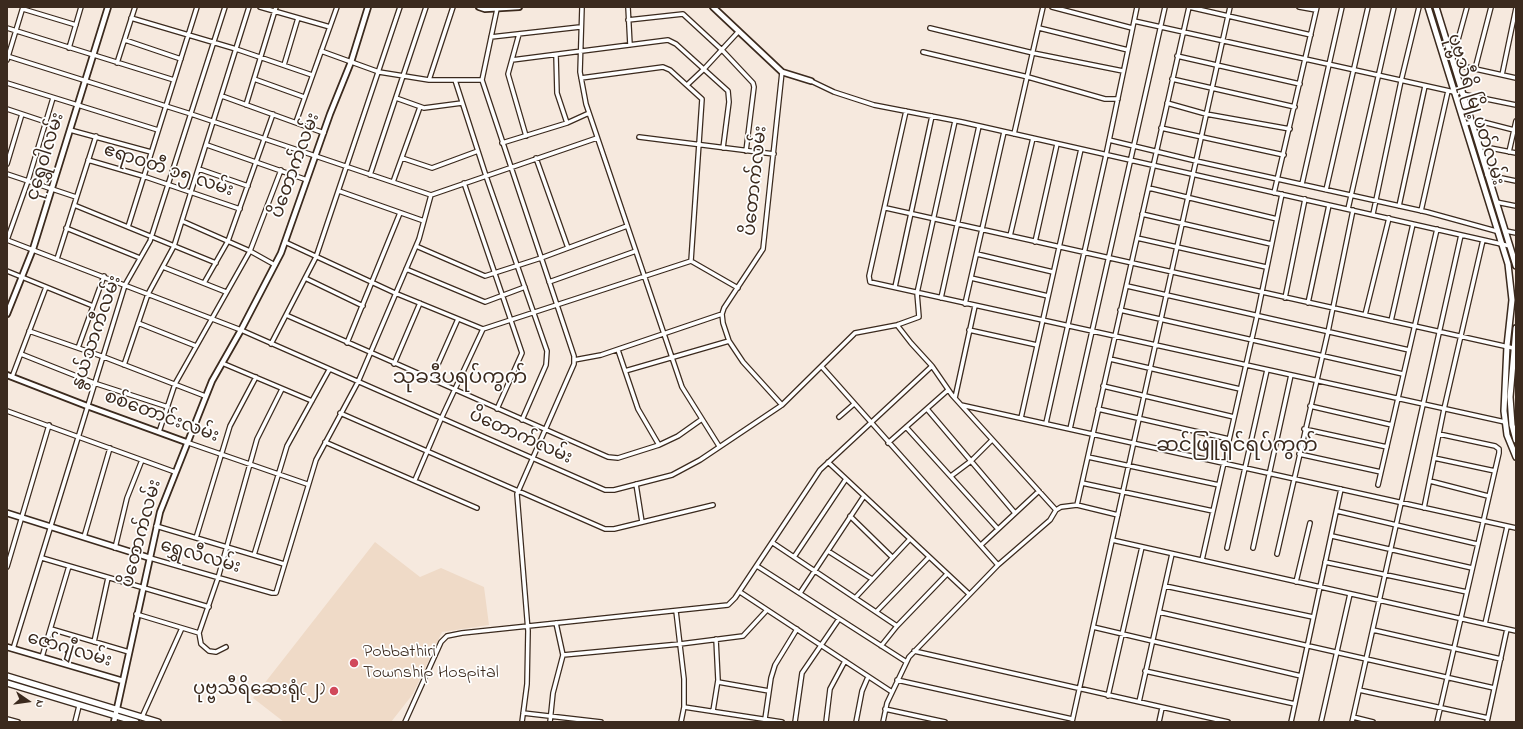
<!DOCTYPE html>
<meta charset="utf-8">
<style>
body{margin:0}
#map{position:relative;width:1523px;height:729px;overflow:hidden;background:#f6e9de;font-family:"Indie Flower",sans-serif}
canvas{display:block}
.frame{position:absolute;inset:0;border:8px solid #3b2a1e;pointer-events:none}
.north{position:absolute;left:8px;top:681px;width:40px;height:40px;-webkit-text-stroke:3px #fff;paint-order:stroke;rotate:103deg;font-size:11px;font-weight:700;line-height:16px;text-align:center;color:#3b2a1e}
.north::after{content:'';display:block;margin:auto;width:14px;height:18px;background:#3b2a1e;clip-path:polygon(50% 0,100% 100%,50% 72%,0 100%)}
</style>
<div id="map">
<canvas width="1523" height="729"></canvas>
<div class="frame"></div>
<div class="north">N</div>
</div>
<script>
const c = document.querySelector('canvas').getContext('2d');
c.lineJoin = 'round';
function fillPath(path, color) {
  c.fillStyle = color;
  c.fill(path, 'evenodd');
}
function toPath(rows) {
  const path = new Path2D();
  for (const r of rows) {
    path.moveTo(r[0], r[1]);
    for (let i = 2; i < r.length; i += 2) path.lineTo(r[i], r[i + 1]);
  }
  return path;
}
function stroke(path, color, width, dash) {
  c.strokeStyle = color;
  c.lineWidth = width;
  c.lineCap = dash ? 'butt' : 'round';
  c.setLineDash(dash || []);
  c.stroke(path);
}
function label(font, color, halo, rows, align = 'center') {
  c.font = font + ' "Indie Flower","Noto Sans Myanmar",sans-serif';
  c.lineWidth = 3.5;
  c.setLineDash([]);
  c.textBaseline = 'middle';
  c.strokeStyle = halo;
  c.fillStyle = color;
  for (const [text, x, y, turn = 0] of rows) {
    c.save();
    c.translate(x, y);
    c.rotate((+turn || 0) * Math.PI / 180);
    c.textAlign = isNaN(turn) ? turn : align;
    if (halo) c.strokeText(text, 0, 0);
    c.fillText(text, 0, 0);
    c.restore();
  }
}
const built = toPath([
 [375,542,420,577,441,568,484,587,489,625,442,632,413,694,391,722,284,722,253,698]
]);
const street = toPath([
 [260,7,330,27],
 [582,7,580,72,586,104,682,387,719,446],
 [628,7,630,45],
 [1052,7,1132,28],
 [1189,7,1311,35],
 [1299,7,1316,10],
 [23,9,76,25],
 [497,9,482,80,574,356,574,364,517,494,528,631,527,684,522,722],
 [131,18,236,49,312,75],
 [628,20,683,14,722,50,753,83,754,87,746,151],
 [1134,21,1454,92],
 [7,28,174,80],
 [930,28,1033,53,1123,71],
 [1039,28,1128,50],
 [519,34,508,74,526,136],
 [491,37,580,27],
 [125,40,181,59],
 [69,48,81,7],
 [321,51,379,72,429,80,482,80],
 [923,52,1028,77,1105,99,1118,99],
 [556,55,557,93,567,123],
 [7,56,191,114,431,195,597,138],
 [1177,56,1300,84],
 [1453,58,1467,7],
 [7,60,23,7],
 [512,60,668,40,676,44,728,91,729,102,723,148],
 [117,63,135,7],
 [1453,64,1516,78],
 [284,65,298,18],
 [1475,69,1491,7],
 [1502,75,1516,8],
 [581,78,663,67,670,70,702,99,691,261],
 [254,79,304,97],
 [1172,79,1295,107],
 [429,80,453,7],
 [455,80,486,176,547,351,546,365,522,420],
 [811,81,834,92,874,105,962,122,1510,246],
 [7,83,158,130],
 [687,85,704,69,739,31],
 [1462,94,1516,105],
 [222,96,324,133],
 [396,98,424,108,462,103],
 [1167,103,1206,114,1290,129],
 [246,105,276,7],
 [7,109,46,122],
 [906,111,869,276,870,282,1505,422],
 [296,122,337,7],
 [1464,124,1479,121,1514,130],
 [1161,128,1284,155],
 [70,130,151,152],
 [1014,134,1043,7],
 [639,137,774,154],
 [1109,140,1196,161,1427,212,1496,231],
 [502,143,567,123,589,113],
 [207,145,307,180],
 [1479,147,1485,147,1516,153],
 [1509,152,1516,121],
 [402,158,432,168,478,151],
 [536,158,568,248],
 [88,160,143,176,240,209],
 [7,164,22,114],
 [199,169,248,186],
 [7,174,76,197],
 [370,175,426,7],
 [1487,175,1516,181],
 [393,182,420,107],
 [464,183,522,353,497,409],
 [1302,184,1342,7],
 [1149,188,1277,219],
 [1326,190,1368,7],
 [339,191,424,221],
 [1274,193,1317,7],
 [1496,202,1516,206],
 [74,205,216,263],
 [1399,206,1425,86],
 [886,208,1513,348],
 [1348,209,1394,7],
 [1421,211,1448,91],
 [1142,214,1271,244],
 [1373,214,1401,81,1419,7],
 [182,221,250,251,275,265],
 [128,227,197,7],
 [66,228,140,258],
 [1506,231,1516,233],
 [1010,236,1033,138],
 [1137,238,1266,267],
 [7,240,241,330,605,490,614,490,672,475,700,460,782,405,855,333,897,325,919,317,917,293,955,121],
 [7,240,28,181,53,98],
 [285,242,395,293,483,329,691,261,738,288],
 [1035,242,1057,144],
 [416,246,485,276,541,258,627,226],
 [977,254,1053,272],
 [57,259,96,136],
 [163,267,226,292],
 [406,269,485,302,525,287],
 [7,271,93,306],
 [305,278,363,306],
 [971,278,1048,296],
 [549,282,636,251],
 [204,283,228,241,273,114],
 [1127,286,1409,350],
 [895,287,932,116],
 [941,298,979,126],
 [1285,298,1305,199],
 [1308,303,1329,205],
 [965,304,1004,132],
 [1120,310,1403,374],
 [286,315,608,457,618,458,659,445,678,436,702,419],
 [1365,315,1389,218],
 [1391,321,1413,224],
 [138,323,196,346],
 [897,325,911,343,932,366,952,395,1056,510],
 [969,330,1037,345],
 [29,331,104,357,205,396],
 [347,343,400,213],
 [271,344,316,257,400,7],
 [78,348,104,276],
 [618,350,638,409,659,445],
 [21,354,94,383,168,407],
 [1110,359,1240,389],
 [574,360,601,355,722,314],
 [222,363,312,401],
 [394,364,420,303],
 [124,365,148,294,174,246,249,7],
 [822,367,998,565],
 [625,371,729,341],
 [12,377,46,287],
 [431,380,458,319],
 [1103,386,1234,417],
 [955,398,975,306],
 [782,405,743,362,729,341,723,323,722,314,724,308,763,249,782,72],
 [961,405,1516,528],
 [1310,406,1392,425],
 [927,409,1015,513],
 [1098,409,1229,439],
 [7,411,175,472],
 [340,413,605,529,614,529,713,505],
 [839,417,854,404],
 [1021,418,1081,149],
 [1046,423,1106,155,1137,7],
 [906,427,998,529],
 [1070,429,1165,7],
 [1304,429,1387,447],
 [159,432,175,384,250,251,281,170],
 [186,442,307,484],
 [325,442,477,508],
 [888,443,948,390],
 [1299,454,1381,472],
 [1088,457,1219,485],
 [1434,458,1495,471],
 [828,462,969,594],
 [951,476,971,461,992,440],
 [415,480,441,419,483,329],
 [1430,481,1488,496],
 [1082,483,1213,511],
 [636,484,642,522],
 [1378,485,1437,229],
 [1077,505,1189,7],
 [1424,508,1444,409,1483,240],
 [1337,511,1477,544],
 [850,516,892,557],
 [156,526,284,564],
 [1332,536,1472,568],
 [84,537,110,448],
 [196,538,230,426,256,377],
 [1112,540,1516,631],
 [773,543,897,626],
 [981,545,1039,491],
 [115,548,127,498,142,460],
 [1227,548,1267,370],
 [1253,548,1291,375],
 [828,551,872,579],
 [1277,554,1328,332,1353,210],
 [254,555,287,446,329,370],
 [794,557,846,479],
 [42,558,209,607],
 [150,558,272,593,276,593,316,460,358,382,419,239,431,195],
 [1202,560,1257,316,1282,194],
 [1325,562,1467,592],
 [757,566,905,661],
 [7,567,49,425],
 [1296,582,1310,523],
 [1165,586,1313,617],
 [740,592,892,692],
 [800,593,864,496],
 [856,597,910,539],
 [676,611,684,679,684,707,681,722],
 [877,611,929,557],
 [1159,612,1494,688],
 [136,614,199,633,218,578,257,439,282,389],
 [1485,624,1507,527],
 [1093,627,1301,676],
 [51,629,129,652],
 [1373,630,1501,659],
 [199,633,201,644,209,651,216,652,226,647],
 [94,642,108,578],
 [881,646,897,626,947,574],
 [13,649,125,285,150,241,225,7],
 [914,651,1228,722],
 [563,655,680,644,743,636,767,610],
 [42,657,69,566],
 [1145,671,1295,704],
 [897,680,1072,719],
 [718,682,769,691],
 [1359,690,1488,718],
 [1108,696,1142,547],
 [1139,702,1172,554],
 [684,707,782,722],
 [885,709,945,722],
 [713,711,718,680,716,639],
 [523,713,601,722],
 [142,717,182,628],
 [1353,717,1373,722],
 [7,719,18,722],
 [765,719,771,678,775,665,797,629],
 [75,722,79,706],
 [405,722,441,642,447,636,462,633,728,605,735,598,820,470,932,366],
 [550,722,553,693,563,655,556,623],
 [795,722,802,673,839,619],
 [826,722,830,689,845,661],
 [856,722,862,691,868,677],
 [883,722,887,703,909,657,998,565,1050,520,1056,510,1061,507,1077,505,1118,515],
 [1072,722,1230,7],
 [1159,722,1162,708],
 [1291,722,1341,489],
 [1321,722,1350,594],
 [1352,722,1461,235],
 [1437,722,1499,453,1499,449,1495,446,1439,434],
 [1487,722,1507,629]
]);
const secondary = toPath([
 [479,7,485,9,519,7],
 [713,7,782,72,811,81],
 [7,314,33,249,108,7],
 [7,375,87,406,186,442],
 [7,513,150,558],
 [7,647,123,681],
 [114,722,160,512,212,381,241,330,281,253,330,114,351,62,368,7]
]);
const primary = toPath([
 [1428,7,1508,264,1512,300,1507,346,1504,411,1507,435,1516,457],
 [1436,7,1516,266],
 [1516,328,1510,397,1512,425,1516,440],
 [7,676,158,722],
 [7,683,136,722]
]);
const markers = [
 [354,663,5,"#d1495b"],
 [334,691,5,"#d1495b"]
];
const streetNames = [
 ["ပုဗ္ဗသီရိ မြို့ပတ်လမ်း",1474,110,73],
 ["ငုရွှေဝါလမ်း",47,157,-73],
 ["ပိတောက်လမ်း",297,166,-70],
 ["ဧရာဝတီ ၁၅ လမ်း",168,172,18],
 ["ပိတောက်လမ်း",757,181,-84],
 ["နွယ်သာကီလမ်း",98,333,-71],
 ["စစ်တောင်းလမ်း",161,418,20],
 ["ပိတောက်လမ်း",520,438,24],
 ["ပိတောက်လမ်း",143,534,-75],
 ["ရွှေလီလမ်း",200,558,16],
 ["ဇော်ဂျီလမ်း",69,651,16]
];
const poiNames = [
 ["Pobbathiri",363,653],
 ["Township Hospital",363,674],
 ["ပုဗ္ဗသီရိဆေးရုံ(၂)",325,691,"right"]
];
const quarterNames = [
 ["သုခဒီပရပ်ကွက်",460,380],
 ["ဆင်ဖြူရှင်ရပ်ကွက်",1237,448]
];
fillPath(built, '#efdac7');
stroke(street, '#3b2a1e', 6);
stroke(secondary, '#3b2a1e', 8);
stroke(primary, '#3b2a1e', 8);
stroke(street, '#fff', 3.5);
stroke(secondary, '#fff', 4.5);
stroke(primary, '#fff', 5);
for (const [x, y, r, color] of markers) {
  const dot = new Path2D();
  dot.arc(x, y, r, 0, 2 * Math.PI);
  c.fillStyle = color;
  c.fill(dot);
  stroke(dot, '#fff', 1.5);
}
label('18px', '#3b2a1e', '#fff', streetNames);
label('18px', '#3b2a1e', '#fff', poiNames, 'left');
label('20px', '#3b2a1e', '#fff', quarterNames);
</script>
